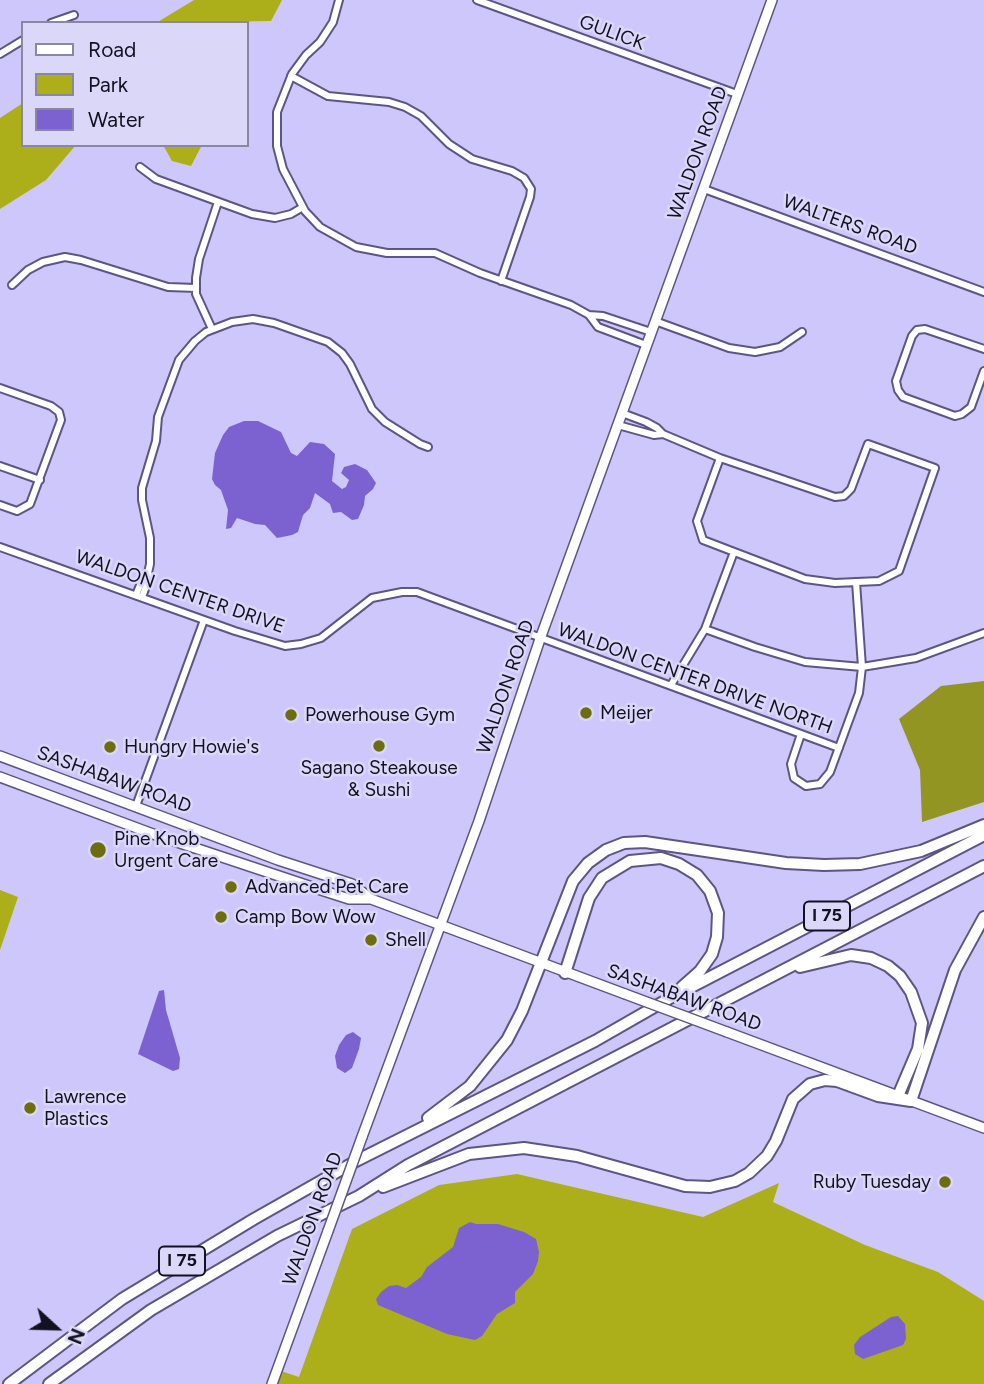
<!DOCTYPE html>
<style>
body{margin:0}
#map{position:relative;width:984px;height:1384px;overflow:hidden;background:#cec7fc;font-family:Figtree,sans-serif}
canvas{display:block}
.legend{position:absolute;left:21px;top:21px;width:228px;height:126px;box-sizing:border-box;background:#dbd7f8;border:2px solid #8b87a2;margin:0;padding:9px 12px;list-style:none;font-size:21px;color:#131022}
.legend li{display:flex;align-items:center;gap:14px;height:35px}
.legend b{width:35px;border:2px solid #8b87a2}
.north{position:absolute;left:21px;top:1293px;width:70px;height:70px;-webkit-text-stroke:5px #dbd7f8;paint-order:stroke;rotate:112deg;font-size:19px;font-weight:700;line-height:28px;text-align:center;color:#131022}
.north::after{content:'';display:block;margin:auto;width:24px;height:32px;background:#131022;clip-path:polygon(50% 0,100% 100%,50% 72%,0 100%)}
</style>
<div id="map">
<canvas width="984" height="1384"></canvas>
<ul class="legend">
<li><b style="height:9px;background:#fff"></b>Road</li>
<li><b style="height:19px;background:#acaf1a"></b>Park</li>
<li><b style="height:19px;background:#7b62d0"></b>Water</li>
</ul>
<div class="north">N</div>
</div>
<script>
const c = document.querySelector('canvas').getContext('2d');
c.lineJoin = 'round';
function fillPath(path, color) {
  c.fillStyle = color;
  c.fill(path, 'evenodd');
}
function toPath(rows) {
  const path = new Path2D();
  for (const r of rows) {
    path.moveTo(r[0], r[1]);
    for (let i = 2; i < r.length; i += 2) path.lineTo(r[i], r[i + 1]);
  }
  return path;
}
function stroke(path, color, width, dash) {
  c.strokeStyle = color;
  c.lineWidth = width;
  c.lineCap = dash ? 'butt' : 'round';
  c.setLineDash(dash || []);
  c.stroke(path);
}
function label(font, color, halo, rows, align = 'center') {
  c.font = font + ' Figtree,sans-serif';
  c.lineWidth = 5;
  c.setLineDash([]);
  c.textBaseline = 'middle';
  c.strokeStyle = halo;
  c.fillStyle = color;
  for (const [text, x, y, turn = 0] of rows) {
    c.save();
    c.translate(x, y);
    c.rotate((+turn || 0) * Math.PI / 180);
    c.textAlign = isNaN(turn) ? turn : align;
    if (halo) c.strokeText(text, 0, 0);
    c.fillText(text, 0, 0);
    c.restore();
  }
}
const green = toPath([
 [194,0,282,0,271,21,156,23],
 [23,103,23,145,76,145,46,180,0,209,0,118],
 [163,145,202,145,191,166,172,161],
 [0,890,18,897,0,950],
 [517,1174,703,1217,779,1183,773,1202,865,1245,938,1272,984,1301,984,1384,276,1384,281,1371,299,1377,352,1229,439,1185]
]);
const forest = toPath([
 [984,681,984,802,922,822,920,770,899,719,941,686]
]);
const water = toPath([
 [244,421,258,421,281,432,291,453,297,456,310,442,324,444,335,454,332,481,342,489,346,487,349,480,341,473,344,467,355,464,367,470,376,483,373,489,365,496,364,505,358,519,352,520,341,512,333,513,330,504,315,493,310,508,303,515,298,532,292,535,277,538,265,525,255,524,237,518,231,528,226,529,228,510,221,490,215,485,212,479,215,453,223,435,229,427],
 [164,990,166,1010,180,1058,179,1069,173,1071,138,1054,159,991],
 [353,1032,361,1038,359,1049,352,1068,345,1073,337,1068,335,1056,339,1045,346,1035],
 [470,1222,476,1224,498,1224,524,1232,536,1239,539,1252,538,1261,533,1274,515,1292,515,1303,497,1314,482,1336,475,1340,447,1334,378,1305,376,1299,381,1292,389,1286,397,1285,406,1288,421,1277,427,1267,453,1247,459,1228],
 [898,1316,905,1324,906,1339,903,1345,863,1359,855,1354,854,1345,860,1337,891,1317]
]);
const street = toPath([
 [339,0,333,22,320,42,306,55,292,74,277,112,277,146,283,169,305,211,320,227,356,247,387,253,435,253,480,273,571,305,589,315],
 [477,0,737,94],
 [51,23,74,15],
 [0,54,23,40],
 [291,76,328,96,389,102,405,107,421,116,449,144,472,159,512,171,524,178,531,189,530,197,501,281],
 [140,167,156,179,252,214,275,218,291,214,303,207],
 [704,189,984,292],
 [12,285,28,270,43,262,65,257,81,260,168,287,196,288],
 [655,321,729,348,755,352,780,347,802,332],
 [212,329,196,294,196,278,199,259,218,202],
 [646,345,598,327,589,315,603,316,651,332],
 [984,349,925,329,917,330,912,336,896,381,898,390,903,397,955,416,962,414,971,407,984,371],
 [0,388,51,406,59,412,61,420,30,504,17,511,0,505],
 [618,425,654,435,663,434,657,428,646,422,622,413],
 [663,434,720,458,835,497,844,496,851,489,868,444,935,468,899,571,879,581,835,583,805,579,703,540,697,521,720,458],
 [0,466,40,480],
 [0,547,235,631,285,646,301,644,321,638,372,598,402,592,417,592,839,748],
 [148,573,150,564,150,538,142,500,142,488,156,441,158,417,179,360,195,341,206,332,232,322,253,319,274,323,328,342,342,353,350,364,372,409,385,422,420,444,428,447],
 [136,595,144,575,148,573,150,576,142,597],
 [705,629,755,647,805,662,862,667,916,658,984,633],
 [671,685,705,629,734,552],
 [801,734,791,764,794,778,806,786,820,784,830,772,859,693,862,667,856,582],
 [136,806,204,620]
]);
const secondary = toPath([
 [0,756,278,860,352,884,371,899,625,994],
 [0,777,153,834,318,889,349,899,371,899],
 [727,1032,984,1128],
 [362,1137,479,821,540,639,772,0],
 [272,1384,328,1231]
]);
const highway = toPath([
 [800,967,851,955,871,958,888,966,900,976,911,992,922,1023,918,1049,898,1096],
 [565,973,589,898,602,878,630,861,661,858,679,864,697,875,710,891,718,913,717,937,712,954,700,971,682,987],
 [428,1118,470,1086,507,1040,522,1011,573,881,588,863,606,850,624,843,645,842,786,863,824,865,860,864,921,851,984,825],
 [383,1187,469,1154,524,1148,577,1156,685,1186,710,1187,735,1181,749,1173,767,1156,776,1141,793,1099,810,1084,825,1080,837,1081,878,1096,911,1101,955,970,984,917],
 [9,1384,122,1299,254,1219,358,1160,595,1041,670,998,984,835],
 [49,1384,151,1310,277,1236,359,1196,408,1165,516,1109,984,866]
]);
const secondaryBridge = toPath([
 [625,994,727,1032],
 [328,1231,362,1137]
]);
const markers = [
 [586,713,7,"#6c6d0f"],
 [291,715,7,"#6c6d0f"],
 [379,746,7,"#6c6d0f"],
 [110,747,7,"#6c6d0f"],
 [98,850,9,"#6c6d0f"],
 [231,887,7,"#6c6d0f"],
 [221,917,7,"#6c6d0f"],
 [371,940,7,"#6c6d0f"],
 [30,1108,7,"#6c6d0f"],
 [945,1182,7,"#6c6d0f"]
];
const shields = [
 [827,916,46],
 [182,1261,46]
];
const shieldNames = [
 ["I 75",827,916],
 ["I 75",182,1261]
];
const streetNames = [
 ["GULICK",612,33,20],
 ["WALDON ROAD",698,153,-70],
 ["WALTERS ROAD",850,225,20],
 ["WALDON CENTER DRIVE",180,592,19],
 ["WALDON CENTER DRIVE NORTH",695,679,20],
 ["WALDON ROAD",506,687,-71],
 ["SASHABAW ROAD",114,780,20],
 ["SASHABAW ROAD",684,998,20],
 ["WALDON ROAD",313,1219,-70]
];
const poiNames = [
 ["Meijer",600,713],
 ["Powerhouse Gym",305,715],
 ["Hungry Howie's",124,747],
 ["Sagano Steakouse",379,768,"center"],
 ["& Sushi",379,790,"center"],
 ["Pine Knob",114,839],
 ["Urgent Care",114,861],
 ["Advanced Pet Care",245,887],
 ["Camp Bow Wow",235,917],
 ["Shell",385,940],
 ["Lawrence",44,1097],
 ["Plastics",44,1119],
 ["Ruby Tuesday",931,1182,"right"]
];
fillPath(green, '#acaf1a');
fillPath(forest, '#939523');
fillPath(water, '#7b62d0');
stroke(street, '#5d5684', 10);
stroke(secondary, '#5d5684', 12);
stroke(highway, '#5d5684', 14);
stroke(street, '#fff', 6);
stroke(secondary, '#fff', 9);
stroke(highway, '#fff', 10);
stroke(secondaryBridge, '#5d5684', 12, []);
stroke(secondaryBridge, '#fff', 9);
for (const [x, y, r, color] of markers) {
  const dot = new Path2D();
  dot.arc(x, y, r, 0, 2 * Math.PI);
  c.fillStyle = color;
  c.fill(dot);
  stroke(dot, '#dbd7f8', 2.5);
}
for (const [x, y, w] of shields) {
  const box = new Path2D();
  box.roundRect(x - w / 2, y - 14.5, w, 29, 5);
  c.fillStyle = '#dbd7f8';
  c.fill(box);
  stroke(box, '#131022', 2);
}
label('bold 18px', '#131022', null, shieldNames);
label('19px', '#131022', '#dbd7f8', streetNames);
label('19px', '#131022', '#dbd7f8', poiNames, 'left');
</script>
